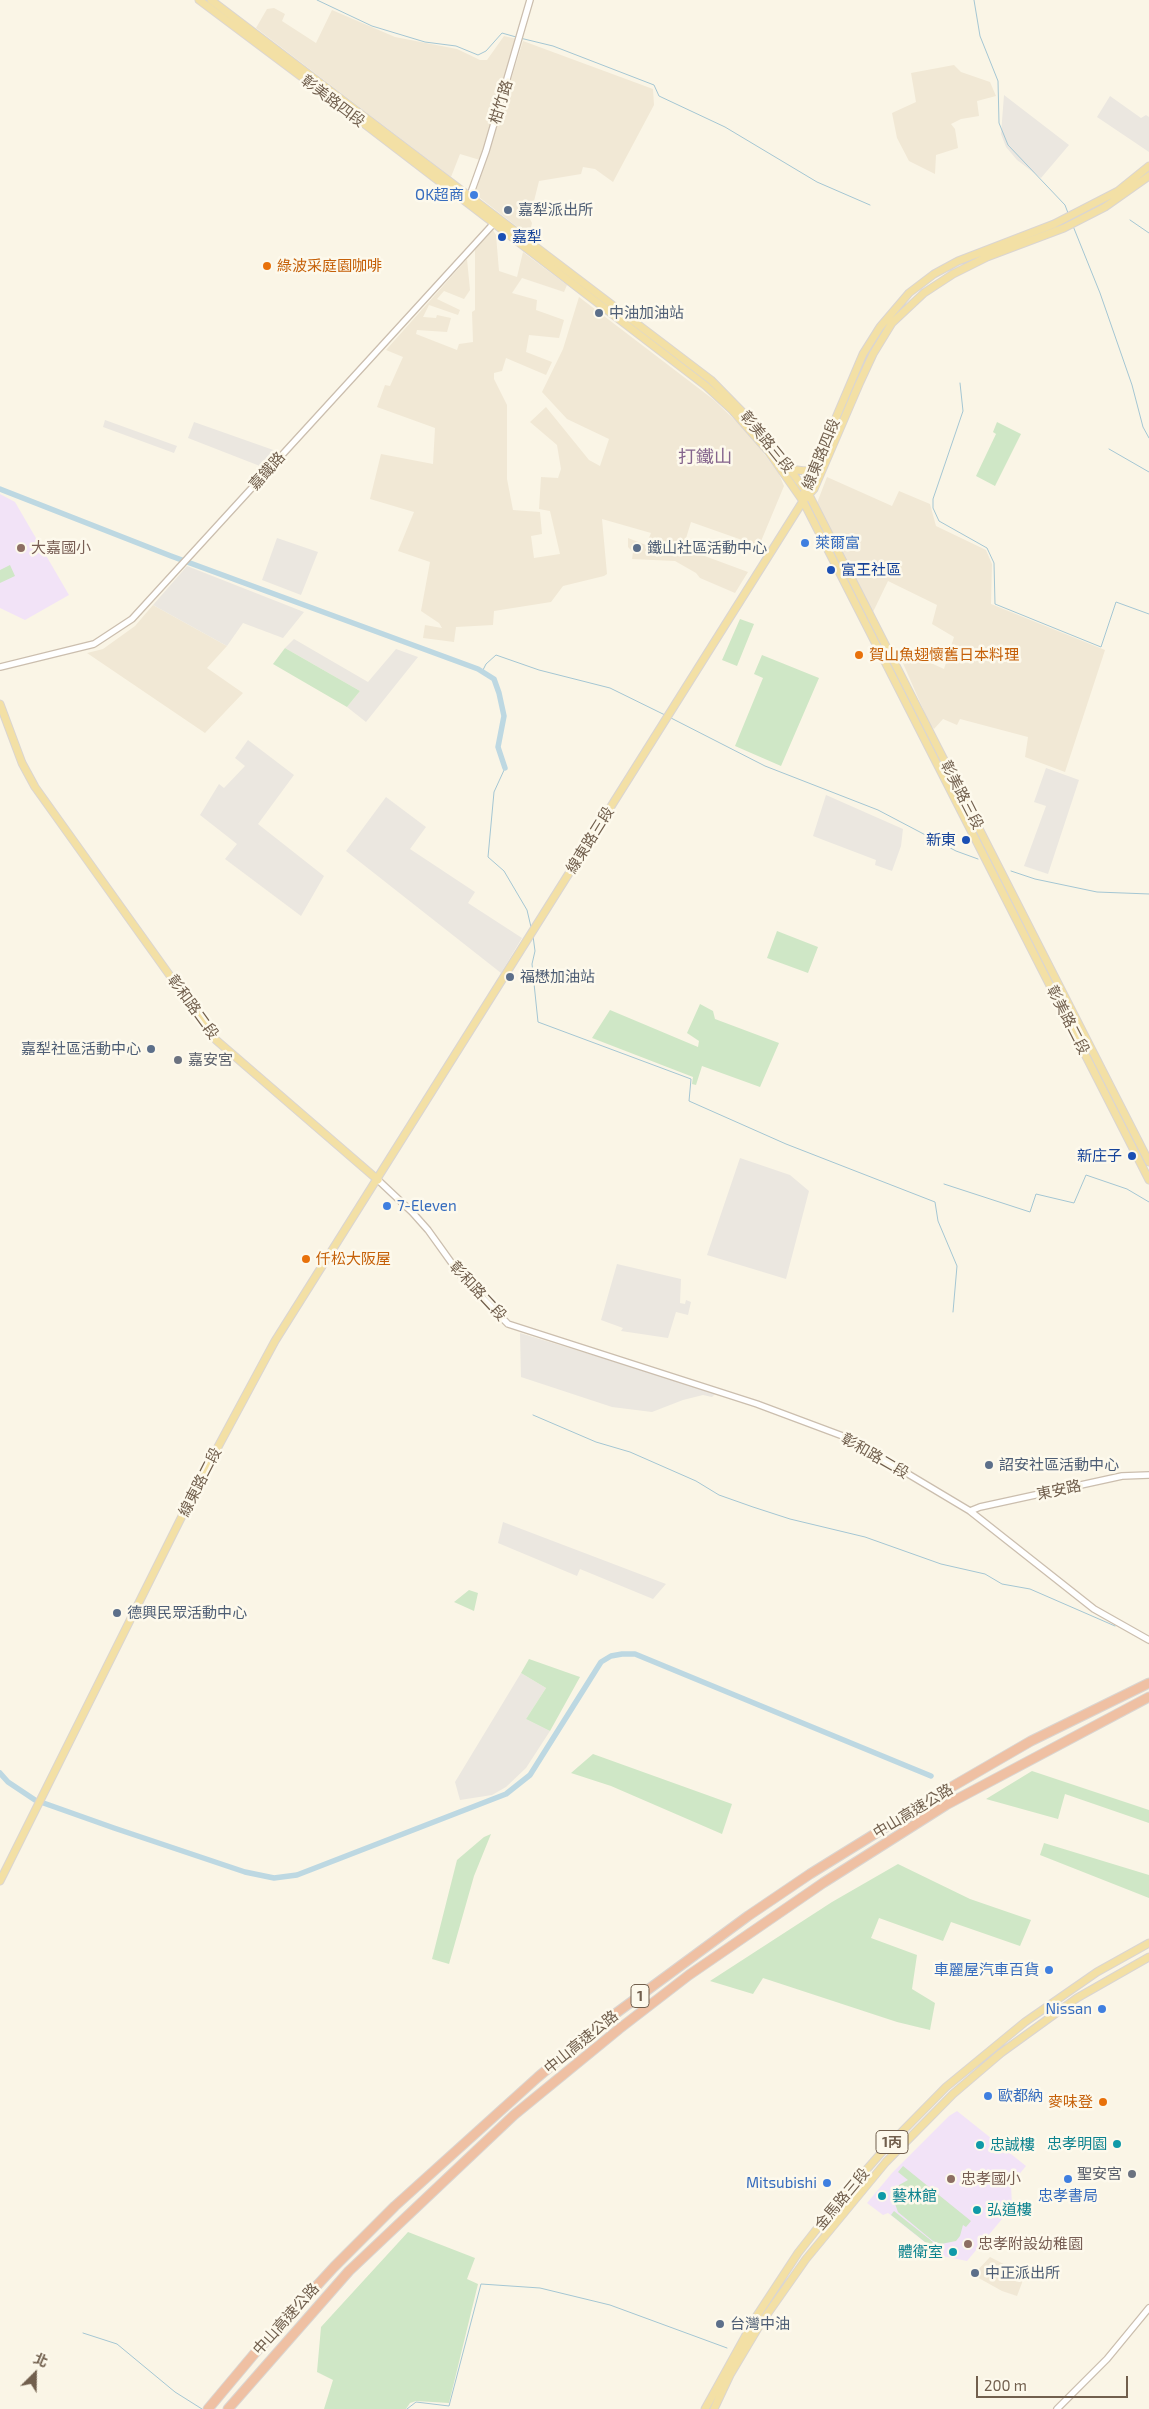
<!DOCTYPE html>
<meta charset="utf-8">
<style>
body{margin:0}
#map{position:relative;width:1149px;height:2409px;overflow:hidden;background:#faf5e6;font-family:"Exo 2","Noto Sans TC",sans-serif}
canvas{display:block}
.north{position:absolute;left:10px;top:2349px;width:50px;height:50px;-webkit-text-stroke:4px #fdf9ec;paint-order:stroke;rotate:23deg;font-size:14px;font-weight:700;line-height:20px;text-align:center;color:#715f4d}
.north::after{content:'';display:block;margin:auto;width:18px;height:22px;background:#715f4d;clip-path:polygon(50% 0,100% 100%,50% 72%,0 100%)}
.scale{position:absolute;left:976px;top:2376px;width:152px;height:22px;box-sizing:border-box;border:2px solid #715f4d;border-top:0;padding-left:6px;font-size:15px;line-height:18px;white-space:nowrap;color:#715f4d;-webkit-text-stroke:4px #fdf9ec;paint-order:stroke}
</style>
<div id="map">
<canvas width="1149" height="2409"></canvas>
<div class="north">北</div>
<div class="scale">200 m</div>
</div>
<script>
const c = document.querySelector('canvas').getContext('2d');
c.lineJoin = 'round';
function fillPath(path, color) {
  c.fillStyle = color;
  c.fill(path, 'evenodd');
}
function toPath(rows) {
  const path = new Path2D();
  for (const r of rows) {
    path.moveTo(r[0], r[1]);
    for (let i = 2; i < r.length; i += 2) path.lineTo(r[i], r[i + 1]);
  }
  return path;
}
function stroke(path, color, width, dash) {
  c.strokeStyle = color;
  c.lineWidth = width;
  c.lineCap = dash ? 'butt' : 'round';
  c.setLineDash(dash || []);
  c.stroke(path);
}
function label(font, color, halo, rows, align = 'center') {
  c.font = font + ' "Exo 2","Noto Sans TC",sans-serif';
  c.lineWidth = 5;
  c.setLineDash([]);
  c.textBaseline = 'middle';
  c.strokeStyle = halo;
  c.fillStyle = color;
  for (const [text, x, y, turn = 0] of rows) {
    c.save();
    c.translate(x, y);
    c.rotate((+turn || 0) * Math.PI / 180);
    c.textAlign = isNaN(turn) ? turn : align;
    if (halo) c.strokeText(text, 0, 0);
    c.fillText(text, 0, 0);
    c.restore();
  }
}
const residential = toPath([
 [274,8,285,14,282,21,316,43,332,10,395,37,457,49,480,60,487,60,504,36,517,39,480,160,460,154,451,177,256,28,267,9],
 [523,41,653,89,654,105,613,182,595,169,583,167,581,174,539,181,534,201,527,213,532,223,529,236,475,194],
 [954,65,961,72,990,82,996,96,977,101,979,116,961,119,951,124,955,129,958,148,936,155,935,174,909,161,897,138,892,113,916,102,911,73],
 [493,230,496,235,499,271,517,277,523,252,567,285,564,292,522,278,512,293,537,300,536,310,564,320,559,338,529,335,526,352,552,362,546,375,506,358,502,371,494,373,494,379,507,405,507,479,513,510,540,512,542,534,531,536,534,558,560,554,550,511,539,509,541,477,558,478,561,469,557,445,530,422,546,407,589,460,600,466,609,439,567,419,542,392,563,349,579,297,714,400,751,436,779,474,784,486,759,546,691,522,683,548,748,572,735,593,700,578,696,573,675,561,632,559,633,552,628,547,628,538,646,545,651,533,602,519,607,574,604,576,563,586,551,602,494,611,493,625,456,627,454,642,423,638,425,625,442,628,439,623,421,611,430,562,398,551,414,512,370,499,381,454,433,464,435,428,377,407,385,385,390,386,403,357,386,350,467,259,470,290,464,299,444,291,437,299,460,310,458,315,429,305,423,317,436,318,437,315,451,318,447,332,417,330,416,334,457,350,459,344,473,342,472,312,475,310,475,249],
 [827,477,892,506,899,491,930,504,936,526,986,550,992,564,991,604,1105,650,1065,772,1025,757,1028,737,960,719,957,725,943,719,934,729,930,725,902,661,909,653,944,669,954,637,932,624,937,605,888,581,873,612,817,503],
 [153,605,227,646,207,668,243,693,205,733,87,653,103,649,135,626],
 [990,2257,1025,2275,1017,2296,1002,2291,975,2276,974,2274]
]);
const industrial = toPath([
 [1004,95,1069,145,1041,178,1017,160,1006,147,1001,134],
 [1110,96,1141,118,1146,115,1149,117,1149,152,1097,117],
 [105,420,177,446,174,453,103,427],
 [194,422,279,452,265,468,188,438],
 [277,538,318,552,301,595,262,580],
 [187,566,304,612,283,638,243,623,227,646,153,605],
 [294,639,368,682,396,649,418,657,366,722,347,707,360,691,285,648],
 [248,740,294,775,258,824,324,876,301,916,225,859,237,844,200,815,219,784,224,788,245,766,235,758],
 [1046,768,1079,780,1048,874,1024,866,1046,806,1034,802],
 [826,795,903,829,901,846,892,871,875,865,876,860,813,836],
 [386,797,426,827,410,849,475,892,468,903,522,938,501,973,346,851],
 [740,1158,790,1175,809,1191,786,1279,707,1255],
 [617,1264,681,1279,680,1303,685,1304,686,1300,691,1302,688,1315,676,1312,668,1338,621,1331,623,1328,601,1320],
 [520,1333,714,1392,715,1394,712,1397,703,1395,683,1400,652,1412,612,1407,521,1377],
 [503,1522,666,1584,653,1599,580,1569,577,1576,498,1543],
 [521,1673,546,1688,526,1719,550,1731,526,1768,506,1787,492,1795,460,1800,455,1782]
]);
const education = toPath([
 [0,494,15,502,69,595,25,620,0,608],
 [957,2111,1026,2166,1011,2184,1012,2207,967,2261,942,2256,888,2213,883,2215,867,2203,892,2173,949,2116]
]);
const green = toPath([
 [997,422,1021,434,995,486,976,476,996,434,993,432],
 [10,565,15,576,0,583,0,570],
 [740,619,754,624,737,666,722,660],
 [285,648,360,691,347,707,273,664],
 [762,655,819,678,781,766,735,746,763,678,754,674],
 [777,931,818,947,808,973,767,958],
 [700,1004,713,1011,715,1019,779,1043,760,1087,702,1066,696,1085,692,1084,693,1077,592,1038,610,1010,698,1047,699,1041,687,1033],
 [469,1590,478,1593,474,1611,454,1602],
 [529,1659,580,1677,550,1731,526,1719,546,1688,521,1673],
 [593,1754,732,1804,722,1834,611,1786,571,1773],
 [1032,1771,1149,1810,1149,1823,1065,1794,1058,1819,986,1799],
 [491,1834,474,1876,449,1964,432,1959,457,1860,484,1837],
 [1044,1843,1149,1875,1149,1898,1040,1855],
 [898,1864,970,1899,1031,1920,1020,1946,951,1922,943,1941,879,1918,871,1938,917,1955,912,1989,935,2003,930,2030,897,2022,763,1978,753,1994,710,1981,832,1902],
 [903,2166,971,2221,966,2227,963,2225,960,2236,956,2241,941,2244,933,2241,898,2212,894,2201,896,2190,899,2185,908,2180,898,2172],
 [894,2211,933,2242,930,2246,891,2215],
 [408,2232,475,2258,467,2279,478,2284,449,2403,416,2401,410,2403,406,2409,324,2409,333,2380,317,2372,321,2327]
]);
const stream = toPath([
 [317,0,372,26,425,42,456,46,478,55,486,51,502,33,516,37],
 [974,0,980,36,998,81,999,123,1008,145,1065,205,1068,213],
 [520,38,553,46,654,85,659,96,725,127,817,182,870,205],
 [1130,220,1149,233],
 [1073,226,1100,293,1132,385,1143,427,1149,438],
 [960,383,963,411,933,499,933,508,939,521,987,548,994,563,995,604,1101,647,1116,602,1149,614],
 [1109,449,1149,472],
 [482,672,486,664,496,655,539,670,610,688,665,715],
 [671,718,765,766,878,810,956,851,978,859],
 [505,768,494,792,488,857,504,871,527,910,531,927],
 [1011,871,1035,879,1097,892,1149,894],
 [533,936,535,951,532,964,538,1022,691,1079,689,1101,786,1144,935,1202,938,1221,957,1266,953,1312],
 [944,1184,1030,1212,1036,1194,1074,1203,1086,1175,1127,1189,1149,1202],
 [533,1415,596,1442,630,1452,696,1481,719,1495,753,1507,790,1519,865,1537,941,1564,985,1574,1002,1584,1030,1589,1115,1626],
 [83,2333,117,2344,175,2392,202,2409],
 [407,2409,416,2402,449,2406,481,2284,540,2288,610,2305,727,2348]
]);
const canal = toPath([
 [0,489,171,556,478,669,494,679,499,693,504,716,498,747,505,768],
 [0,1773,8,1782,35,1800,114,1828,245,1872,274,1878,297,1875,506,1794,530,1775,601,1662,611,1656,622,1654,635,1654,931,1776]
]);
const minor = toPath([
 [468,201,486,151,530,0],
 [0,667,94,644,132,619,496,221],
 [378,1180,412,1212,428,1230,461,1276,508,1324,757,1404,848,1438,970,1511,1094,1609,1149,1640],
 [970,1511,980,1507,1122,1476,1149,1475],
 [1057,2409,1107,2359,1149,2308]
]);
const major = toPath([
 [199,0,363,123,706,386,732,410,768,451,803,501,1149,1180],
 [211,0,711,380,760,430,809,495,1149,1162],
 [789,469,805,471,816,466],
 [804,493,863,354,880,327,909,293,934,274,958,261,1054,224,1118,191,1149,166],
 [0,704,22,763,35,787,216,1040,378,1180],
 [0,1881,198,1484,275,1341,803,501,814,489,860,382,873,354,892,323,924,293,953,274,987,257,1064,228,1105,207,1149,176],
 [705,2409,756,2317,798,2253,834,2207,881,2153,946,2087,1025,2022,1097,1972,1149,1943],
 [714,2409,730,2375,761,2323,806,2259,886,2162,953,2094,1001,2053,1077,1998,1149,1957]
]);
const highway = toPath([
 [208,2409,255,2353,334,2267,395,2206,538,2077,600,2025,748,1916,810,1874,936,1796,1031,1741,1149,1683],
 [228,2409,349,2271,514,2115,619,2029,689,1975,823,1883,946,1805,1149,1697]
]);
const markers = [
 [474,195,5,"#3f7fe0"],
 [508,210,5,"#5c6f8a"],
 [502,237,5,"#1a4fb4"],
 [267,266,5,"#e8710a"],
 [599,313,5,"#5c6f8a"],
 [805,543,5,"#3f7fe0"],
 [21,548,5,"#8d6e63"],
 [637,548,5,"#5c6f8a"],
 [831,570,5,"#1a4fb4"],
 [859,655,5,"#e8710a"],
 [966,840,5,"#1a4fb4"],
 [510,977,5,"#5c6f8a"],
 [151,1049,5,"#5c6f8a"],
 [178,1060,5,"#6b7280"],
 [1132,1156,5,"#1a4fb4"],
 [387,1206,5,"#3f7fe0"],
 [306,1259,5,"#e8710a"],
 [989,1465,5,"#5c6f8a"],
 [117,1613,5,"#5c6f8a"],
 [1049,1970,5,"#3f7fe0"],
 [1102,2009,5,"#3f7fe0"],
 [988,2096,5,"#3f7fe0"],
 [1103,2102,5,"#e8710a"],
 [1117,2144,5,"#0f9aa8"],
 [980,2145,5,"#0f9aa8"],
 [1132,2174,5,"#6b7280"],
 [951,2179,5,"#8d6e63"],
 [1068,2179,5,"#3f7fe0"],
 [827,2183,5,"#3f7fe0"],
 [882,2196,5,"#0f9aa8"],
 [977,2210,5,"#0f9aa8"],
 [968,2244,5,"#8d6e63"],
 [953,2252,5,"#0f9aa8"],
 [975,2273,5,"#5c6f8a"],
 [720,2324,5,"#5c6f8a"]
];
const shields = [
 [640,1996,18],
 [892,2142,32]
];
const shieldNames = [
 ["1",640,1996],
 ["1丙",892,2142]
];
const streetNames = [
 ["彰美路四段",333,101,37],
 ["柑竹路",501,102,-73],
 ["彰美路三段",767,442,51],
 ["線東路四段",821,454,-68],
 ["嘉鐵路",267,471,-48],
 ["彰美路三段",962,795,63],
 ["線東路三段",590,840,-58],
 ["彰和路二段",193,1007,54],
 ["彰美路二段",1068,1020,63],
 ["彰和路二段",478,1291,47],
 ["彰和路二段",875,1456,30],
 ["線東路二段",200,1482,-63],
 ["東安路",1059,1490,-12],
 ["中山高速公路",913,1811,-31],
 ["中山高速公路",581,2042,-39],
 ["金馬路三段",842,2199,-50],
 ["中山高速公路",286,2319,-48]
];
const shopNames = [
 ["OK超商",464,195],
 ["萊爾富",815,543,"left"],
 ["7-Eleven",397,1206,"left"],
 ["車麗屋汽車百貨",1039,1970],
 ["Nissan",1092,2009],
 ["歐都納",998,2096,"left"],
 ["Mitsubishi",817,2183],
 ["忠孝書局",1068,2196,"center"]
];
const serviceNames = [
 ["嘉犁派出所",518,210],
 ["中油加油站",609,313],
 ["鐵山社區活動中心",647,548],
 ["福懋加油站",520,977],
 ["嘉犁社區活動中心",141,1049,"right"],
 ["詔安社區活動中心",999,1465],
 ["德興民眾活動中心",127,1613],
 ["中正派出所",985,2273],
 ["台灣中油",730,2324]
];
const transitNames = [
 ["嘉犁",512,237],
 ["富王社區",841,570],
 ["新東",956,840,"right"],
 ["新庄子",1122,1156,"right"]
];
const foodNames = [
 ["綠波采庭園咖啡",277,266],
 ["賀山魚翅懷舊日本料理",869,655],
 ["仟松大阪屋",316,1259],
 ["麥味登",1093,2102,"right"]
];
const educationNames = [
 ["大嘉國小",31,548],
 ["忠孝國小",961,2179],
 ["忠孝附設幼稚園",978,2244]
];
const worshipNames = [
 ["嘉安宮",188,1060],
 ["聖安宮",1122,2174,"right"]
];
const cultureNames = [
 ["忠孝明園",1107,2144,"right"],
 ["忠誠樓",990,2145],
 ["藝林館",892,2196],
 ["弘道樓",987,2210],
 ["體衛室",943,2252,"right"]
];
const quarterNames = [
 ["打鐵山",705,457]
];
fillPath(residential, '#f1e8d5');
fillPath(industrial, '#ebe7e0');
fillPath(education, '#f2e3f7');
fillPath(green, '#cfe7c6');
stroke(stream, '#a4c6d3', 1);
stroke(canal, '#bdd8e2', 5.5);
stroke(minor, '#cbbeae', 8);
stroke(major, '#dad5d1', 9);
stroke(highway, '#dad5d1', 11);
stroke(minor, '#fff', 5.5);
stroke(major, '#f3e0a5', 7);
stroke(highway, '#efc0a3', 9);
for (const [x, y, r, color] of markers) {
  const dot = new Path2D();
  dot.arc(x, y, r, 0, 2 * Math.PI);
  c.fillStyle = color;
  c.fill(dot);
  stroke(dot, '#fdf9ec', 2);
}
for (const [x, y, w] of shields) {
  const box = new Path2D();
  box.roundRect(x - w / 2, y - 11.5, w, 23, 4);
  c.fillStyle = '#fdf9ec';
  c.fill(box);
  stroke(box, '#715f4d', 1);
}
label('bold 14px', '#715f4d', null, shieldNames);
label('15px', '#715f4d', '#fdf9ec', streetNames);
label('15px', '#366cbe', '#fdf9ec', shopNames, 'right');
label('15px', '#4e5e75', '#fdf9ec', serviceNames, 'left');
label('15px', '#164399', '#fdf9ec', transitNames, 'left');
label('15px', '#c56008', '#fdf9ec', foodNames, 'left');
label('15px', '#785e54', '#fdf9ec', educationNames, 'left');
label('15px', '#5b616d', '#fdf9ec', worshipNames, 'left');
label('15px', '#0d838f', '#fdf9ec', cultureNames, 'left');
label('18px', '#85658d', '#fdf9ec', quarterNames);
</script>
